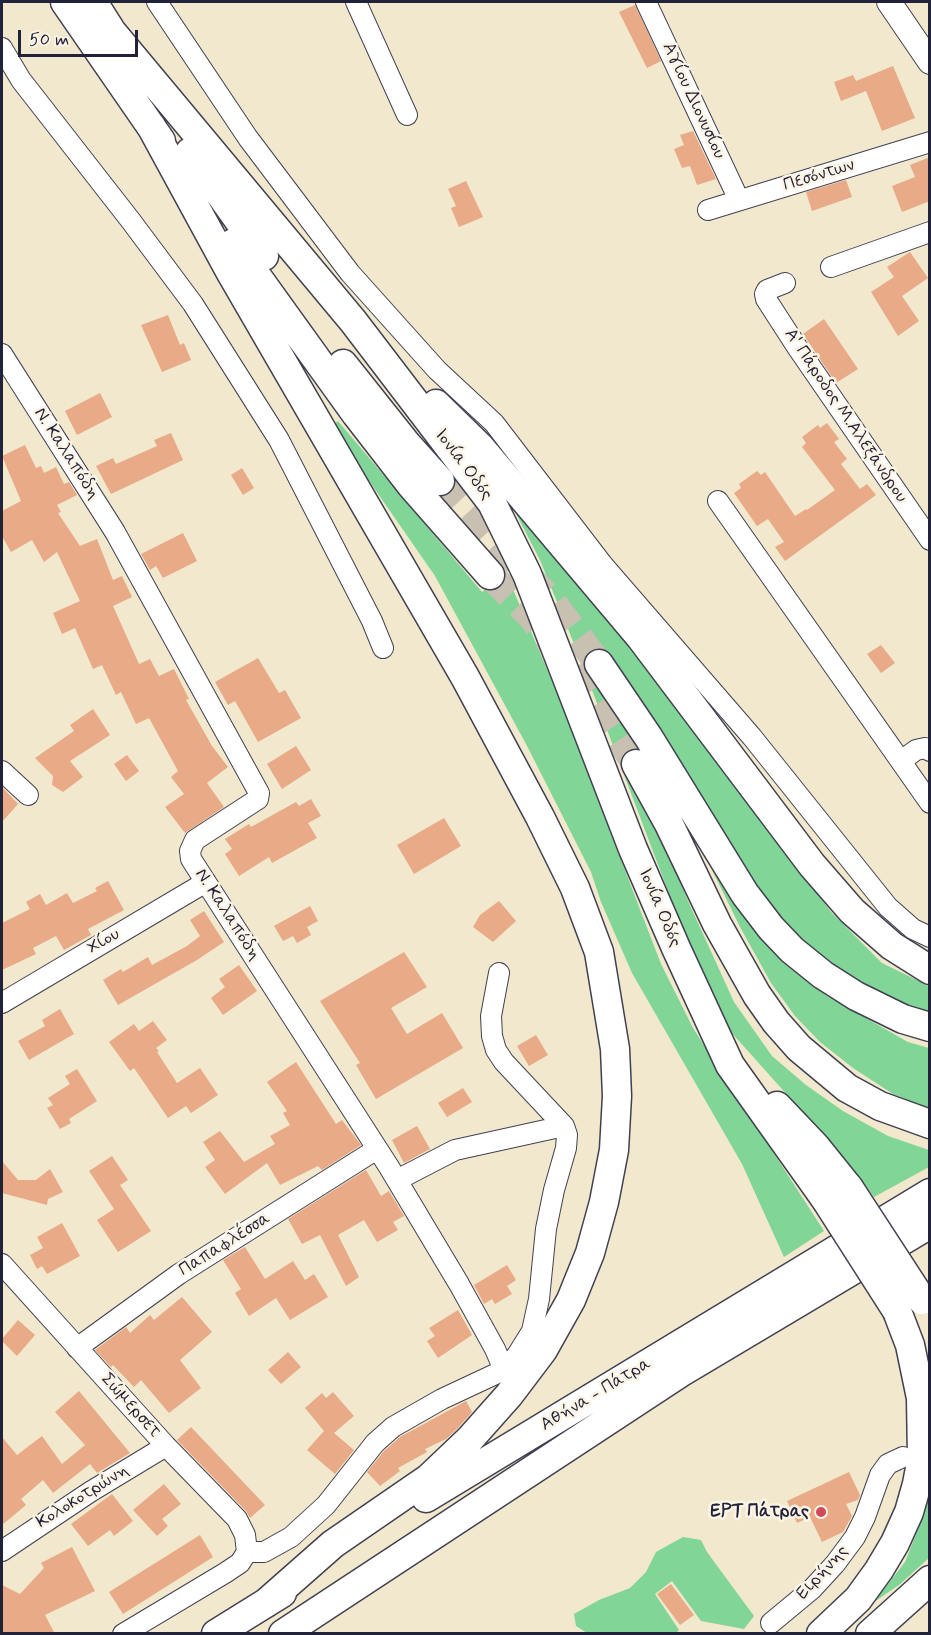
<!DOCTYPE html>
<meta charset="utf-8">
<style>
body{margin:0}
#map{position:relative;width:931px;height:1635px;overflow:hidden;background:#f1e8cd;font-family:Mynerve,sans-serif}
canvas{display:block}
.frame{position:absolute;inset:0;border:3px solid #22223b;pointer-events:none}
.scale{position:absolute;left:18px;top:30px;width:120px;height:27px;box-sizing:border-box;border:3px solid #22223b;border-top:0;padding-left:8px;font-size:18px;line-height:21px;white-space:nowrap;color:#22223b;-webkit-text-stroke:4px #fcf5e5;paint-order:stroke}
</style>
<div id="map">
<canvas width="931" height="1635"></canvas>
<div class="frame"></div>
<div class="scale">50 m</div>
</div>
<script>
const c = document.querySelector('canvas').getContext('2d');
c.lineJoin = 'round';
function fillPath(path, color) {
  c.fillStyle = color;
  c.fill(path, 'evenodd');
}
function toPath(rows) {
  const path = new Path2D();
  for (const r of rows) {
    path.moveTo(r[0], r[1]);
    for (let i = 2; i < r.length; i += 2) path.lineTo(r[i], r[i + 1]);
  }
  return path;
}
function stroke(path, color, width, dash) {
  c.strokeStyle = color;
  c.lineWidth = width;
  c.lineCap = dash ? 'butt' : 'round';
  c.setLineDash(dash || []);
  c.stroke(path);
}
function label(font, color, halo, rows, align = 'center') {
  c.font = font + ' Mynerve,sans-serif';
  c.lineWidth = 5;
  c.setLineDash([]);
  c.textBaseline = 'middle';
  c.strokeStyle = halo;
  c.fillStyle = color;
  for (const [text, x, y, turn = 0] of rows) {
    c.save();
    c.translate(x, y);
    c.rotate((+turn || 0) * Math.PI / 180);
    c.textAlign = isNaN(turn) ? turn : align;
    if (halo) c.strokeText(text, 0, 0);
    c.fillText(text, 0, 0);
    c.restore();
  }
}
const green = toPath([
 [338,421,482,592,506,573,555,688,661,964,693,1028,824,1231,784,1257,742,1164,632,973,601,902,591,872,526,744,435,576,354,459,334,424],
 [496,475,640,659,832,913,882,963,929,986,929,1012,916,1009,856,985,793,939,648,752,666,847,688,901,734,1002,772,1056,806,1085,843,1111,888,1136,929,1150,929,1167,874,1197,850,1165,730,1031,699,967,671,899,581,661,540,560],
 [691,827,782,959,827,996,908,1042,929,1048,929,1108,893,1094,853,1068,820,1042,795,1016,771,983,740,927],
 [929,1476,929,1558,899,1585,874,1602,905,1562,925,1512],
 [683,1537,701,1540,707,1552,754,1616,744,1629,701,1621,672,1581,655,1594,679,1630,676,1633,587,1633,576,1626,574,1614,599,1600,630,1588,646,1572,656,1552]
]);
const building = toPath([
 [635,5,661,61,647,68,619,12],
 [893,66,915,118,882,131,866,91,841,101,834,82,853,75,856,81],
 [693,131,716,179,697,185,690,166,682,168,674,149,684,145,680,135],
 [930,157,930,201,902,212,892,186,915,177,910,165],
 [846,180,852,197,812,211,806,192],
 [466,181,483,217,459,227,451,208,456,206,448,189],
 [910,252,928,278,902,296,919,321,898,336,871,292,894,277,887,267],
 [168,315,180,345,184,343,191,360,162,372,141,325],
 [824,319,858,369,836,383,803,334],
 [100,393,112,417,77,435,65,411],
 [827,423,839,439,834,442,847,459,841,464,860,489,867,484,876,495,785,561,775,547,784,542,768,519,757,526,734,493,741,488,739,484,757,471,761,475,765,472,795,516,806,509,807,510,835,490,802,447,806,443,802,437,818,425,820,428],
 [171,433,183,460,111,494,96,466,113,458,116,464,157,446,154,440],
 [25,445,36,468,41,466,44,473,56,467,64,484,69,482,77,495,57,505,61,512,58,513,80,546,97,539,113,580,122,576,132,597,113,606,139,664,150,659,159,676,174,669,189,699,186,700,212,746,228,767,207,783,224,807,185,833,165,807,184,794,171,777,178,771,149,718,136,724,121,692,116,695,102,665,93,669,75,628,62,634,53,613,80,601,57,552,44,562,32,540,11,552,2,536,2,511,21,501,2,456],
 [242,468,254,488,243,495,231,475],
 [183,533,197,561,163,578,156,566,150,570,141,554],
 [881,645,895,663,881,673,867,654],
 [258,658,279,693,285,690,301,718,258,742,235,701,228,705,215,682],
 [93,709,110,735,70,761,83,777,63,792,52,785,53,776,35,758,74,731,70,725],
 [296,746,311,770,282,789,267,764],
 [127,755,139,771,126,781,114,764],
 [2,787,18,804,2,822],
 [311,799,321,816,308,823,317,838,272,863,269,857,239,876,225,854,232,849,225,839,249,824,251,827,296,802,299,806],
 [444,818,461,846,414,874,397,845],
 [108,881,124,910,88,929,91,935,64,950,56,936,33,948,36,954,2,970,2,923,30,909,26,902,40,894,46,905,67,893,73,903,97,891,95,888],
 [499,901,516,921,493,942,473,927,480,915],
 [310,906,318,921,307,927,311,935,297,943,293,936,283,941,274,926],
 [204,911,224,942,197,960,118,1005,103,980,121,969,123,972,148,957,152,965,187,946,200,936,190,920],
 [404,952,427,987,391,1008,407,1034,442,1013,463,1048,376,1099,356,1065,360,1063,320,1001],
 [239,965,257,991,223,1015,211,998,225,987,219,979],
 [60,1009,74,1034,29,1060,18,1041,45,1026,42,1020],
 [153,1021,167,1040,156,1048,159,1051,157,1052,177,1083,200,1068,218,1095,191,1113,186,1106,168,1118,134,1068,130,1071,109,1042,134,1024,139,1031],
 [536,1035,548,1055,529,1066,517,1046],
 [296,1062,336,1124,342,1120,361,1145,322,1170,318,1166,280,1185,267,1163,225,1194,205,1167,215,1160,203,1142,220,1131,244,1162,275,1144,270,1136,290,1125,283,1113,287,1111,267,1082],
 [77,1069,97,1101,69,1119,71,1123,60,1129,47,1108,53,1105,48,1098,70,1084,65,1076],
 [463,1088,472,1102,447,1117,438,1103],
 [417,1126,430,1149,404,1163,392,1140],
 [112,1156,128,1180,120,1185,151,1231,118,1252,97,1220,114,1209,89,1171],
 [2,1161,18,1180,36,1180,50,1169,63,1192,48,1199,47,1205,2,1193],
 [366,1170,381,1196,389,1191,404,1216,393,1222,398,1230,377,1242,364,1220,338,1235,359,1277,346,1286,320,1235,302,1244,288,1219],
 [62,1223,80,1256,47,1274,42,1266,37,1269,30,1255,43,1248,37,1237],
 [245,1247,265,1279,293,1261,305,1280,314,1274,328,1297,290,1320,276,1298,249,1316,235,1293,241,1289,223,1260],
 [507,1265,516,1280,507,1286,512,1294,495,1304,492,1299,484,1304,474,1285],
 [182,1297,212,1332,180,1360,201,1388,169,1413,141,1380,134,1387,113,1365,111,1367,95,1350,126,1327,130,1333,150,1315,154,1320],
 [458,1310,472,1335,438,1358,427,1341,435,1336,429,1328],
 [18,1320,35,1335,17,1356,2,1341,2,1339],
 [288,1352,301,1367,281,1384,268,1370],
 [79,1391,130,1453,97,1473,90,1464,53,1493,43,1480,21,1499,26,1505,2,1525,2,1437,17,1455,42,1436,62,1464,85,1445,55,1412],
 [333,1392,354,1416,334,1433,354,1450,335,1474,307,1450,324,1431,305,1408,322,1393,326,1398],
 [466,1401,472,1412,457,1429,446,1439,425,1449,427,1452,398,1468,400,1471,380,1486,367,1472,384,1451,400,1437],
 [191,1427,265,1505,250,1518,246,1511,177,1440],
 [849,1472,860,1495,858,1500,846,1504,852,1516,843,1532,822,1542,810,1517,797,1523,787,1501],
 [164,1484,181,1504,162,1519,168,1526,157,1536,133,1510],
 [112,1494,133,1521,114,1536,110,1530,88,1546,71,1524],
 [200,1535,213,1557,123,1614,109,1592],
 [72,1547,95,1591,45,1615,55,1634,2,1634,2,1585,20,1594,44,1568,41,1563],
 [671,1584,694,1615,680,1625,657,1594]
]);
const highwayTunnel = toPath([
 [440,481,552,602,599,664],
 [490,575,532,617,589,695,636,764]
]);
const minor = toPath([
 [157,2,248,138,350,273,437,370,494,423,603,565,752,737,888,907,913,929,930,937],
 [356,2,407,115],
 [646,2,739,200],
 [2,48,21,80,131,221,193,304,279,440,372,621,383,648],
 [708,210,930,142],
 [831,267,930,232],
 [785,283,767,290,765,294,766,299,797,347,930,540],
 [2,354,115,532,259,793,258,799,195,840,190,851,191,859,389,1167,459,1284,495,1349,504,1370],
 [718,501,930,803],
 [901,761,916,750,925,748,930,751],
 [2,771,28,795],
 [2,1003,206,882],
 [397,1180,455,1150,564,1126],
 [2,1264,166,1446,237,1519,245,1535,247,1552],
 [77,1348,179,1274,377,1149],
 [2,1551,90,1492,166,1446],
 [247,1552,264,1552,291,1537,326,1505,375,1443,393,1427,442,1399,504,1370,517,1355,532,1331,539,1299,546,1229,554,1190,566,1148,567,1135,564,1126,504,1062,496,1050,492,1036,491,1016,499,973],
 [771,1623,812,1589,835,1564,855,1537,865,1517,880,1475,888,1464,903,1457],
 [123,1634,225,1573,240,1563,247,1552]
]);
const major = toPath([
 [889,2,930,62]
]);
const highway = toPath([
 [65,2,161,141],
 [93,2,112,32,353,321,492,503,527,574,633,849,676,948,730,1065,826,1200],
 [151,126,231,273,465,677,540,817,575,888,599,952,615,1049,617,1096,614,1150,604,1202,590,1253,571,1300,543,1350,509,1395,469,1440,429,1478,333,1544,266,1603],
 [190,152,264,256],
 [233,243,356,414,411,485,490,575],
 [343,364,405,442,440,481],
 [436,404,480,447,641,638,812,865,852,911,892,946,930,970],
 [599,664,649,738,745,894,771,928,792,950,823,975,856,996,903,1019,930,1027],
 [636,764,669,824,717,924,757,995,776,1022,799,1048,847,1088,880,1106,930,1124],
 [777,1106,816,1147,849,1188],
 [426,1498,930,1193],
 [216,1634,282,1593],
 [283,1634,680,1373,930,1224],
 [821,1634,858,1599,879,1570,895,1543,909,1512,917,1484,922,1458,921,1398,910,1345,897,1311],
 [870,1634,930,1580]
]);
const highwayBridge = toPath([
 [849,1188,922,1300],
 [826,1200,897,1311]
]);
const markers = [
 [821,1512,6,"#d1495b"]
];
const streetNames = [
 ["Αγίου Διονυσίου",693,101,65],
 ["Πεσόντων",819,176,-17],
 ["Α' Πάροδος Μ.Αλεξάνδρου",845,416,56],
 ["Ν. Καλαπόδη",66,454,57],
 ["Ιονία Οδός",463,465,53],
 ["Ιονία Οδός",659,908,67],
 ["Ν. Καλαπόδη",227,915,57],
 ["Χίου",104,942,-30],
 ["Παπαφλέσσα",225,1245,-32],
 ["Αθήνα - Πάτρα",596,1395,-31],
 ["Σώμερσετ",130,1406,48],
 ["Κολοκοτρώνη",83,1497,-32],
 ["Ειρήνης",823,1573,-47]
];
const poiNames = [
 ["ΕΡΤ Πάτρας",809,1512]
];
fillPath(green, '#81d597');
fillPath(building, '#e8aa87');
stroke(highwayTunnel, '#c8c0b0', 28, [28, 14]);
stroke(minor, '#414051', 22);
stroke(major, '#414051', 26);
stroke(highway, '#414051', 31);
stroke(minor, '#fff', 20);
stroke(major, '#fff', 24);
stroke(highway, '#fff', 28);
stroke(highwayBridge, '#414051', 31, []);
stroke(highwayBridge, '#fff', 28);
for (const [x, y, r, color] of markers) {
  const dot = new Path2D();
  dot.arc(x, y, r, 0, 2 * Math.PI);
  c.fillStyle = color;
  c.fill(dot);
  stroke(dot, '#fcf5e5', 2);
}
label('18px', '#22223b', '#fcf5e5', streetNames);
label('bold 18px', '#22223b', '#fcf5e5', poiNames, 'right');
</script>
